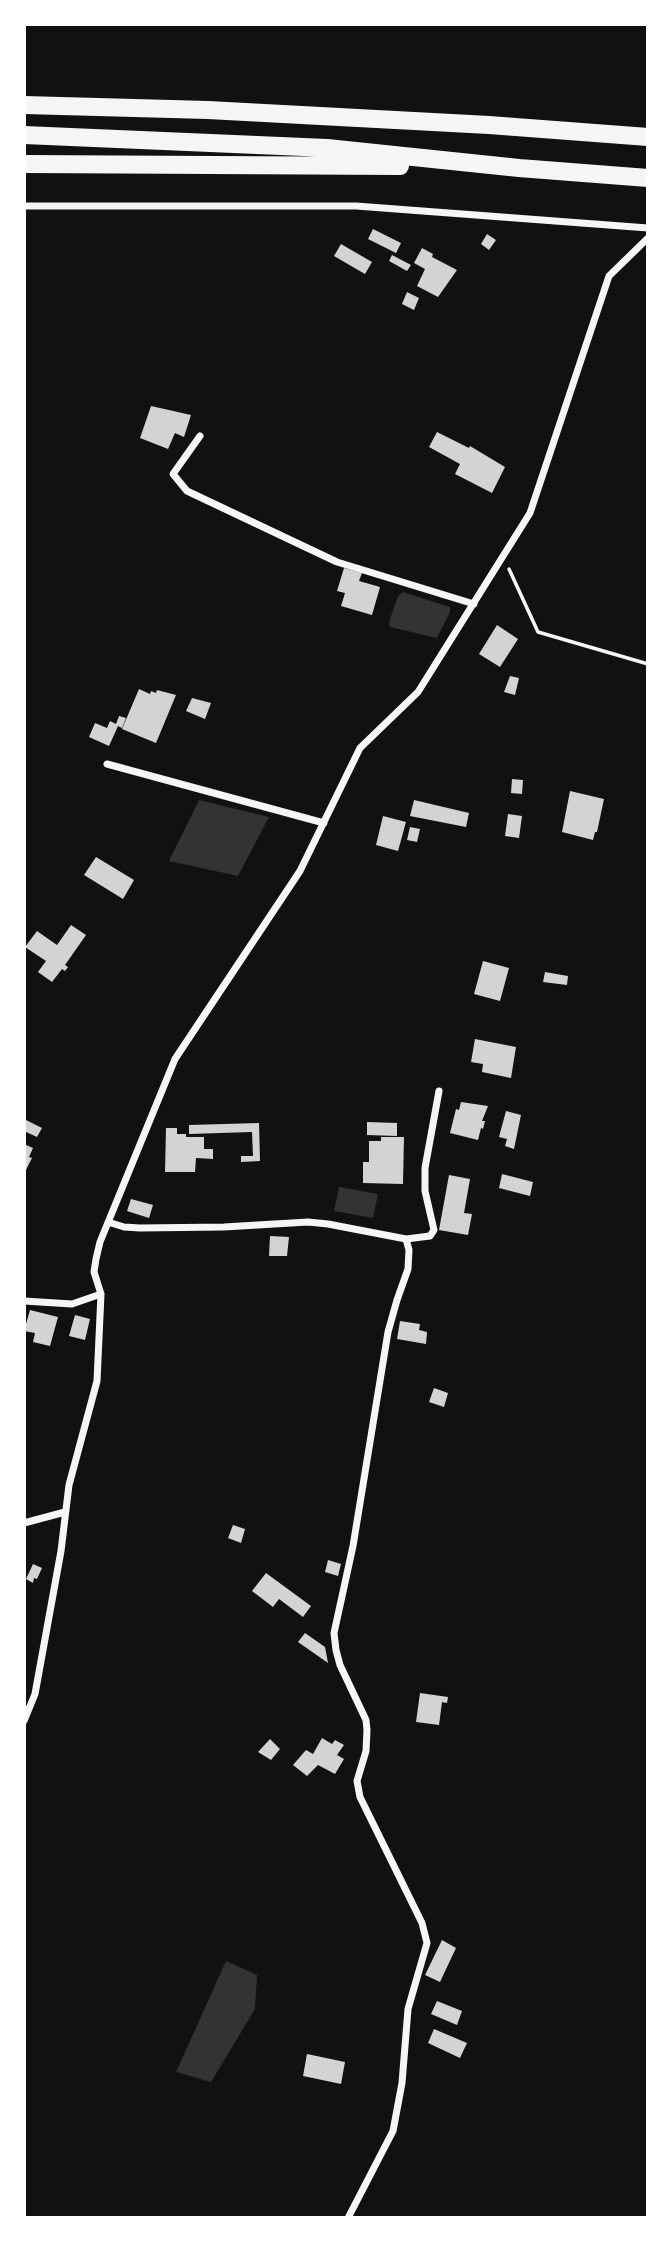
<!DOCTYPE html>
<style>
body{margin:0}
#map{position:relative;width:672px;height:2242px;overflow:hidden;background:#111;font-family:Montserrat,sans-serif}
canvas{display:block}
.frame{position:absolute;inset:0;border:26px solid #fff;pointer-events:none}
</style>
<div id="map">
<canvas width="672" height="2242"></canvas>
<div class="frame"></div>
</div>
<script>
const c = document.querySelector('canvas').getContext('2d');
c.lineJoin = 'round';
function fillPath(path, color) {
  c.fillStyle = color;
  c.fill(path, 'evenodd');
}
function toPath(rows) {
  const path = new Path2D();
  for (const r of rows) {
    path.moveTo(r[0], r[1]);
    for (let i = 2; i < r.length; i += 2) path.lineTo(r[i], r[i + 1]);
  }
  return path;
}
function stroke(path, color, width, dash) {
  c.strokeStyle = color;
  c.lineWidth = width;
  c.lineCap = dash ? 'butt' : 'round';
  c.setLineDash(dash || []);
  c.stroke(path);
}
const water = toPath([
 [403,592,450,607,450,612,437,638,390,627,389,622,398,596],
 [199,800,269,817,238,876,169,861],
 [339,1187,378,1194,373,1218,334,1211],
 [226,1961,257,1975,255,2009,211,2082,176,2072]
]);
const building = toPath([
 [373,229,401,243,396,253,368,239],
 [487,234,496,240,489,250,481,244],
 [341,244,372,262,365,274,334,256],
 [422,248,433,254,432,257,457,270,438,297,417,286,425,269,414,263],
 [392,255,411,265,407,271,389,261],
 [407,292,419,298,414,310,402,304],
 [151,406,191,415,184,437,175,433,168,449,140,438],
 [437,432,469,448,470,446,505,467,492,493,455,474,460,464,429,447],
 [344,568,362,573,359,581,380,587,372,615,341,606,345,593,337,591],
 [497,625,518,639,500,667,479,654],
 [510,676,519,678,515,695,504,692],
 [139,689,150,694,151,691,156,693,157,690,176,695,156,743,122,729],
 [192,698,211,703,205,719,186,711],
 [119,716,126,718,122,728,118,726,109,746,89,737,95,723,107,728,110,721,116,724],
 [512,779,523,780,522,794,511,793],
 [570,791,604,799,597,832,595,832,593,840,562,832],
 [414,800,469,813,466,827,410,816],
 [508,814,522,816,519,838,505,836],
 [383,816,406,822,398,851,376,845],
 [410,827,420,829,417,842,407,840],
 [96,857,134,880,123,899,84,875],
 [71,925,86,935,65,965,68,967,65,971,62,969,52,982,38,972,46,961,25,947,37,931,57,945],
 [483,961,509,968,500,1001,474,994],
 [545,972,568,976,567,985,543,982],
 [475,1039,516,1047,511,1078,482,1072,483,1064,471,1062],
 [461,1102,488,1106,482,1121,485,1121,483,1129,481,1128,478,1140,450,1133,456,1109,459,1110],
 [506,1111,521,1115,514,1149,505,1146,507,1139,499,1137],
 [24,1119,42,1128,37,1137,24,1131],
 [367,1122,397,1123,397,1136,367,1135],
 [259,1123,260,1161,241,1162,241,1156,253,1156,252,1132,189,1134,189,1125],
 [166,1128,177,1128,177,1134,186,1134,186,1137,204,1137,204,1149,213,1149,213,1159,196,1158,195,1172,165,1172],
 [381,1137,404,1137,403,1184,363,1183,363,1162,369,1162,369,1141,381,1141],
 [24,1144,33,1148,29,1157,32,1158,24,1174],
 [502,1174,533,1182,530,1196,499,1188],
 [449,1175,470,1179,464,1213,472,1214,468,1235,439,1230],
 [131,1199,153,1205,149,1218,127,1211],
 [270,1236,289,1237,287,1256,269,1256],
 [30,1310,58,1317,50,1346,33,1342,35,1333,24,1331],
 [75,1315,90,1319,85,1340,69,1336],
 [400,1321,420,1324,419,1330,427,1332,426,1344,397,1339],
 [434,1388,448,1393,444,1407,429,1402],
 [233,1525,245,1529,241,1543,228,1538],
 [328,1560,341,1564,338,1576,325,1572],
 [33,1564,42,1568,37,1579,34,1578,33,1583,26,1579],
 [266,1573,311,1606,303,1617,279,1599,273,1607,252,1591],
 [305,1633,325,1647,328,1663,298,1642],
 [420,1693,448,1697,447,1703,442,1702,439,1725,416,1722],
 [322,1738,332,1744,335,1740,344,1745,337,1755,344,1759,335,1774,318,1765,307,1776,293,1765,306,1750,313,1754],
 [270,1739,280,1749,271,1760,258,1752],
 [442,1940,456,1948,440,1982,425,1975],
 [437,2001,462,2011,457,2025,431,2014],
 [434,2029,467,2043,460,2058,428,2043],
 [307,2054,345,2062,341,2084,303,2076]
]);
const path = toPath([
 [509,569,538,632,648,664]
]);
const minor = toPath([
 [24,206,356,206,648,228],
 [200,436,173,474,187,491,337,562,474,604],
 [107,764,324,823],
 [108,1222,124,1227,140,1228,224,1227,308,1222,328,1224,406,1239,430,1236,434,1230,425,1191,425,1168,439,1091],
 [24,1301,72,1304,101,1294],
 [24,1523,65,1512],
 [24,1721,35,1694,61,1551,69,1485,97,1381,101,1294,94,1272,96,1259,100,1242,175,1059,300,871,360,748,418,692,530,513,609,276,648,238],
 [348,2218,393,2131,402,2083,408,2009,427,1943,422,1923,360,1797,357,1781,366,1751,367,1730,366,1720,340,1665,336,1650,334,1633,353,1546,388,1332,397,1300,408,1269,409,1250,406,1239]
]);
const motorway = toPath([
 [24,105,208,110,489,125,648,137],
 [24,135,327,148,519,168,648,178],
 [24,164,400,166]
]);
fillPath(water, '#333');
fillPath(building, '#d3d3d3');
stroke(path, '#f5f5f5', 3.5);
stroke(minor, '#f5f5f5', 7);
stroke(motorway, '#f5f5f5', 18);
</script>
